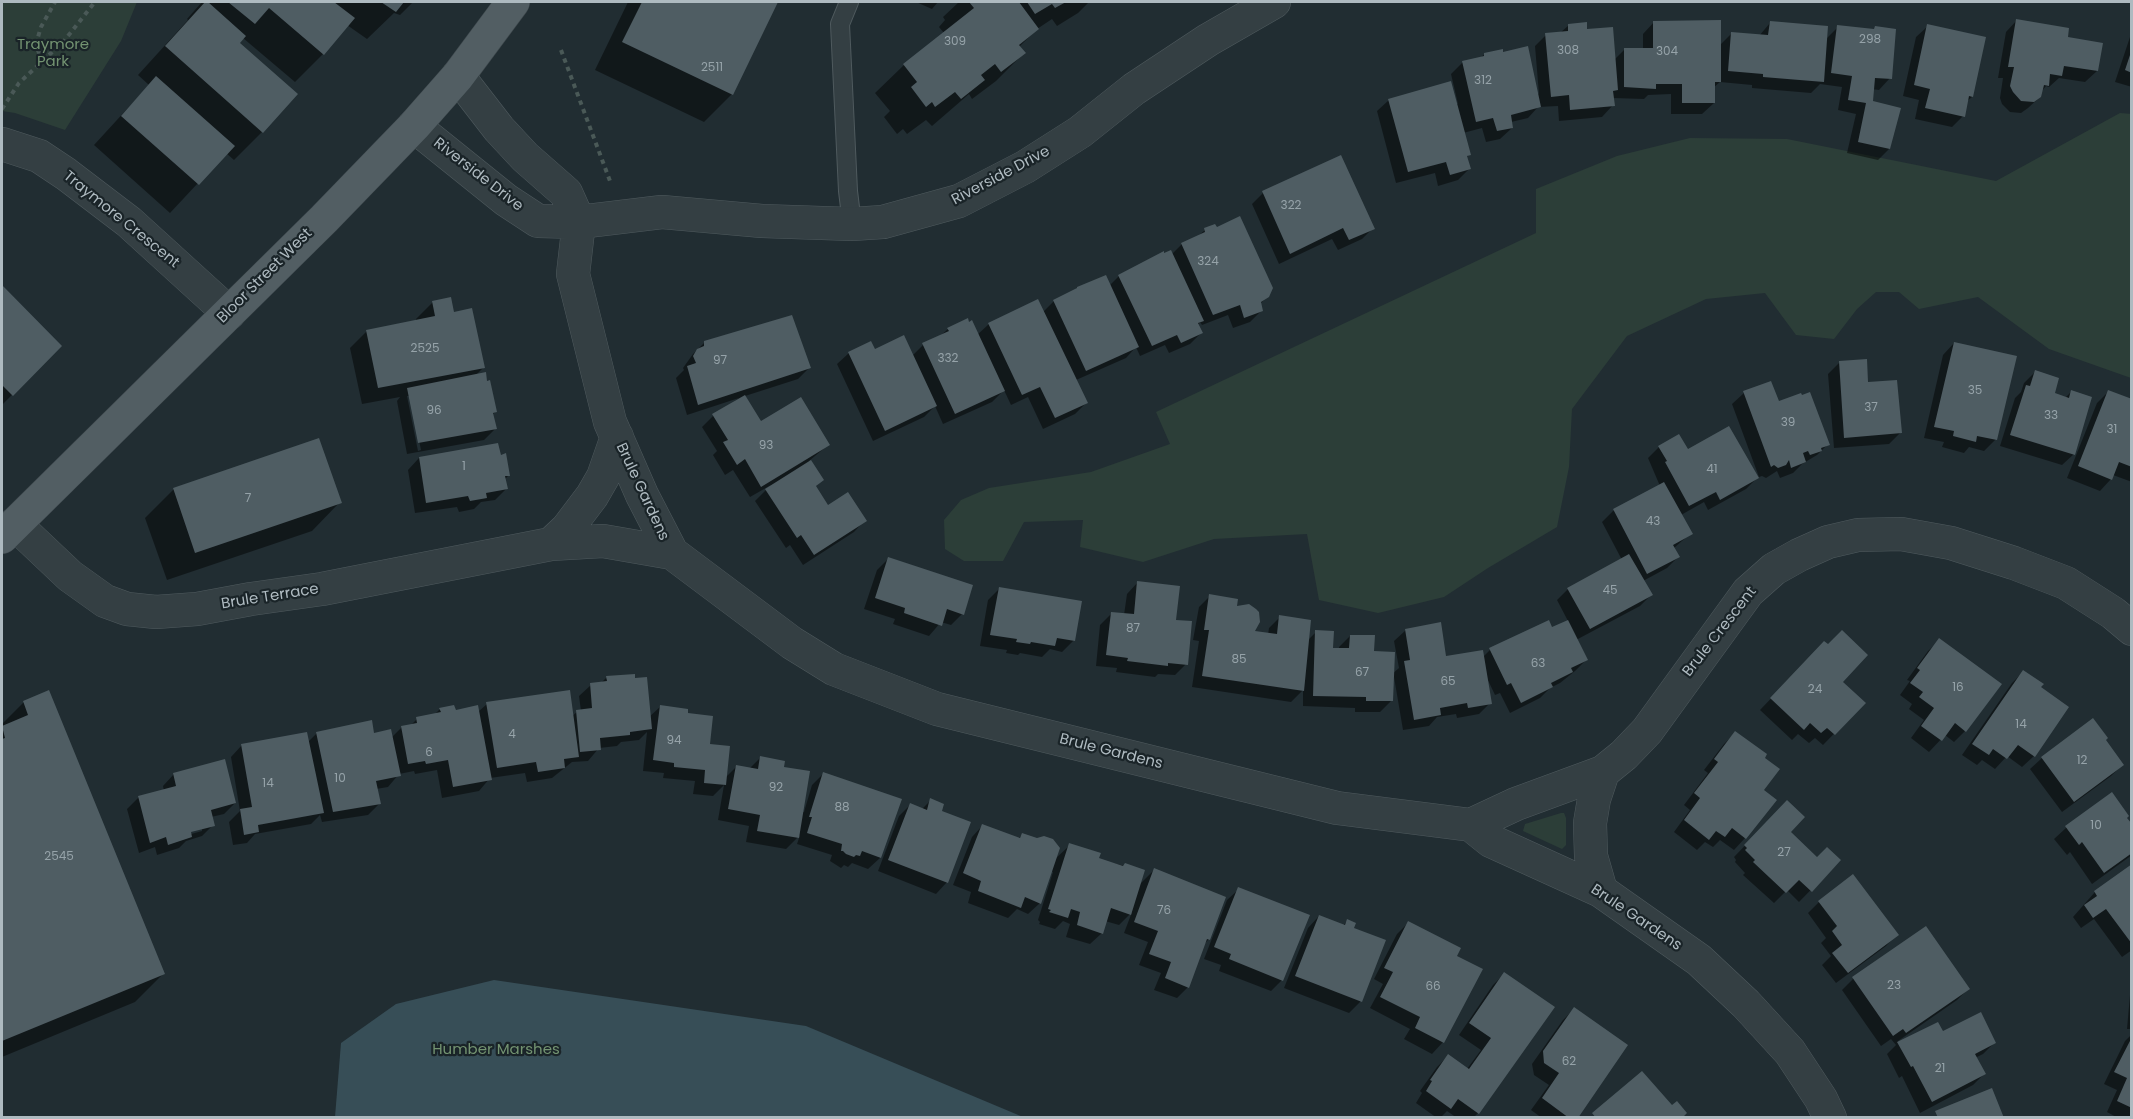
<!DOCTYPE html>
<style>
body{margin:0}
#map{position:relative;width:2133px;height:1119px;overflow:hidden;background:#212d32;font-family:Poppins,sans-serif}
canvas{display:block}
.frame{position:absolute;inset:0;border:3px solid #aebac0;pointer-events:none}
</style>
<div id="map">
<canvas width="2133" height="1119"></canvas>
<div class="frame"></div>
</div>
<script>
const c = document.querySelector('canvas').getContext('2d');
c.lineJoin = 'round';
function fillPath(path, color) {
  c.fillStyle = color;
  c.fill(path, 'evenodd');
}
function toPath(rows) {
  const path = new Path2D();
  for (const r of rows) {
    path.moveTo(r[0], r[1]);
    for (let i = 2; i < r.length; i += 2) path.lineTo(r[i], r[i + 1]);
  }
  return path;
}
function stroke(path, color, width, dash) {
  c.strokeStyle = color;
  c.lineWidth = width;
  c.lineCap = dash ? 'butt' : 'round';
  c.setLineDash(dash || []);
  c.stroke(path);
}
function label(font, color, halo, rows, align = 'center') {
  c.font = font + ' Poppins,sans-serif';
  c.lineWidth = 4.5;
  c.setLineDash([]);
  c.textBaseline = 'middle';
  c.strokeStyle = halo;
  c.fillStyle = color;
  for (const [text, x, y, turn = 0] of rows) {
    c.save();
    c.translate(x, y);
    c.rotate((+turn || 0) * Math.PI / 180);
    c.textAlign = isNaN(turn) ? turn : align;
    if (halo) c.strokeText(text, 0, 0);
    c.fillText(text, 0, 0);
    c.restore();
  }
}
const green = toPath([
 [2,2,137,2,121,41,65,130,15,113,2,111],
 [2120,113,2132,114,2131,378,2049,349,1978,297,1919,309,1899,292,1876,292,1857,309,1834,339,1796,335,1765,293,1706,299,1627,336,1572,409,1569,467,1557,527,1488,568,1444,597,1378,613,1319,600,1307,534,1214,539,1143,562,1080,547,1083,520,1024,522,1003,561,964,561,945,549,944,520,961,500,989,488,1091,472,1170,444,1156,412,1536,233,1536,189,1617,156,1690,138,1787,139,1996,181],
 [1561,813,1564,813,1566,818,1566,845,1562,849,1523,831,1525,824]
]);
const water = toPath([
 [494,980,806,1026,1023,1117,335,1117,341,1043,396,1004]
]);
const shadow = toPath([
 [202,2,413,2,400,15,394,13,367,39,347,25,323,54,295,82,243,38,237,43,262,132,234,160,226,153,170,213,94,145,149,85,138,75,188,20,187,19],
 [628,2,776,2,732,94,704,122,595,70],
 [916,2,938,2,932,9],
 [959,2,1089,2,1078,13,1057,26,1052,19,1037,29,1019,47,1024,53,996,81,972,99,969,94,932,126,926,120,907,134,903,129,897,134,884,117,890,111,875,93,904,65,944,33,939,27,945,20,943,17],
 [2017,20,2066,38,2097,71,2085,82,2059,78,2049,87,2046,86,2041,92,2040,97,2028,108,2021,113,2010,112,2002,104,2000,98,2003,78,1998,78,2006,32],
 [1654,22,1720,45,1731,34,1759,36,1770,23,1825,40,1838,27,1890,78,1879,90,1872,89,1871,102,1889,149,1878,160,1847,153,1856,114,1838,110,1842,87,1820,84,1811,93,1752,88,1752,85,1720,82,1713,88,1714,103,1702,114,1671,114,1671,94,1648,95,1644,99,1613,98,1613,105,1602,117,1559,121,1558,106,1538,107,1528,118,1511,122,1512,128,1500,139,1486,142,1482,128,1463,133,1469,154,1466,158,1469,169,1458,180,1438,186,1435,173,1396,183,1377,111,1389,100,1458,104,1451,74,1462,63,1480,58,1485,54,1539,94,1535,46,1546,35,1560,33,1569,25,1586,31,1614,60,1624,50,1643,49,1643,34],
 [1928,26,1972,97,1966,102,1963,116,1952,127,1915,119,1919,100,1903,96,1916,37],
 [2132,31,2132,87,2115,82],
 [1263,193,1373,228,1362,239,1338,250,1332,239,1279,264,1252,204],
 [1205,230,1268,296,1260,304,1261,311,1250,322,1233,328,1228,315,1202,325,1200,322,1198,325,1201,333,1190,344,1169,353,1165,345,1140,356,1136,347,1126,358,1076,380,1086,403,1075,414,1043,429,1028,397,1011,405,1004,390,992,402,943,424,935,406,924,417,873,441,837,364,849,353,874,351,912,356,923,345,939,337,948,329,977,335,989,324,1043,312,1054,301,1109,286,1119,276,1171,255,1182,244,1197,237],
 [2,287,60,346,2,405],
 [433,302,453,314,483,368,475,376,495,412,492,415,495,429,484,440,407,454,397,401,400,397,362,404,350,348,367,331,416,321,416,319],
 [407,396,410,396,421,450,418,451],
 [705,342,809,368,798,379,745,396,761,423,828,445,809,461,822,480,815,487,828,507,865,520,854,532,803,565,790,545,786,548,755,501,771,485,750,497,733,470,725,475,713,455,717,451,702,427,713,416,739,398,687,415,676,378,684,370,683,368,693,354],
 [1954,343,1996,439,1984,451,1969,447,1964,453,1942,447,1944,442,1924,438,1943,355],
 [1839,363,1900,433,1889,444,1834,448,1828,374],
 [2035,372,2053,394,2065,398,2071,392,2074,454,2062,465,2000,446,2015,398,2021,392,2024,383],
 [2109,391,2132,400,2132,482,2113,475,2111,479,2100,491,2067,478,2097,403],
 [1744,393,1778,403,1828,444,1817,455,1802,464,1793,473,1780,478,1777,471,1766,478,1762,476,1759,477,1732,404],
 [1659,447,1687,451,1757,478,1746,489,1708,510,1704,502,1681,515,1691,533,1674,548,1678,557,1667,568,1643,581,1651,595,1640,606,1576,640,1586,660,1575,671,1560,683,1550,688,1540,698,1510,713,1500,693,1495,695,1486,676,1490,703,1479,714,1457,718,1456,714,1437,717,1429,726,1403,730,1394,677,1391,701,1380,712,1355,712,1355,708,1303,706,1303,690,1291,702,1192,687,1199,641,1193,640,1199,607,1210,596,1235,608,1253,632,1268,635,1269,628,1280,617,1307,641,1316,632,1332,650,1339,650,1339,647,1350,636,1373,653,1392,674,1399,668,1394,641,1406,630,1445,658,1482,658,1490,650,1552,629,1568,621,1557,600,1568,589,1622,560,1602,522,1613,511,1660,486,1648,458],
 [419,458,508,476,505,479,506,489,495,500,481,502,474,509,459,512,457,507,415,513,408,470],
 [174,489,340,502,312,531,167,580,145,518],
 [889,558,962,614,951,625,941,622,929,636,893,624,895,619,864,609,877,570],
 [1138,582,1175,621,1186,664,1175,675,1158,674,1155,677,1116,672,1117,668,1096,666,1100,625,1112,613,1124,615,1127,594],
 [1000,588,1074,640,1062,652,1050,649,1042,657,1020,653,1018,655,1006,653,1007,650,980,646,988,600],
 [1940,640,1965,731,1954,742,1945,735,1929,752,1911,738,1924,720,1909,709,1912,704,1900,695,1910,681,1907,680,1928,651],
 [1824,643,1841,682,1864,703,1823,745,1815,738,1809,743,1798,734,1792,740,1760,710],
 [2023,672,2039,688,2034,756,2022,767,2007,756,1995,769,1982,760,1977,765,1962,755,2012,683],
 [606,678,649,717,660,707,686,714,709,745,725,778,736,767,749,769,760,758,782,768,802,812,804,812,812,785,823,774,900,800,880,858,868,869,852,863,848,867,844,865,841,868,830,861,832,855,797,844,800,835,786,849,746,842,749,826,718,820,724,785,713,796,693,794,695,781,663,778,664,773,643,771,647,732,639,740,621,742,617,746,599,748,588,761,572,762,552,778,527,782,525,773,490,778,479,791,442,798,437,770,415,774,414,771,399,774,388,787,376,789,379,804,368,815,322,822,320,815,311,824,255,834,247,843,233,845,229,822,240,811,231,757,242,745,308,742,317,733,373,734,391,738,402,727,410,726,417,719,434,715,440,709,478,712,487,704,572,716,577,712,581,711,579,696,591,685,601,683],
 [24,702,163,974,135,1002,2,1057,2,724],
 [2093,720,2104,740,2122,765,2111,776,2062,812,2030,769,2042,758],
 [1735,733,1763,758,1762,790,1775,800,1745,838,1734,850,1720,840,1713,847,1705,842,1697,850,1674,832,1690,810,1684,805,1708,773,1704,770,1724,744],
 [174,774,235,803,224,814,211,817,213,825,202,836,186,841,179,848,157,855,155,847,139,853,127,809,139,797,164,791,163,786],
 [202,828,202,831,184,836,184,833],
 [2112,794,2132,827,2132,855,2092,884,2070,852,2067,855,2054,839,2066,828],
 [931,800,940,812,947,882,936,894,878,871,899,816,910,805,922,809],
 [1787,802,1789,832,1817,859,1839,861,1799,902,1787,890,1774,903,1743,875,1745,873,1735,862,1736,860,1734,857],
 [983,825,1018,839,1023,834,1054,860,1070,845,1097,859,1144,871,1139,885,1154,870,1209,939,1204,944,1188,987,1177,998,1154,990,1161,973,1139,965,1148,942,1124,933,1132,912,1119,925,1105,921,1102,933,1090,944,1066,937,1070,924,1063,921,1055,929,1039,924,1040,922,1038,920,1053,872,1051,871,1040,903,1028,914,1017,909,1008,918,968,903,971,892,953,885,972,837],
 [2132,866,2132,950,2122,957,2094,919,2081,928,2073,917,2095,892],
 [1239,889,1282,980,1271,991,1219,971,1221,965,1204,959,1227,900],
 [1819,902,1897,934,1886,946,1836,983,1822,965,1831,956,1821,943,1826,938,1808,913],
 [1319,916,1343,926,1347,921,1353,929,1384,941,1360,1002,1349,1013,1284,988,1308,928],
 [1408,923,1455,956,1443,1042,1432,1054,1404,1039,1410,1029,1370,1008,1383,984,1374,979,1397,934],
 [1926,928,1968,989,1957,1000,1898,1041,1899,1043,1995,1042,1983,1054,1975,1058,1984,1074,1973,1085,1920,1113,1902,1076,1899,1078,1887,1054,1896,1045,1891,1039,1881,1046,1842,990,1853,979],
 [1504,974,1478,1113,1473,1118,1457,1118,1447,1111,1440,1118,1437,1118,1416,1103,1422,1093,1420,1091,1437,1067,1448,1056,1467,1069,1481,1050,1459,1035,1493,985],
 [2131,984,2132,984,2132,1029,2127,1029],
 [1574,1009,1576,1118,1542,1118,1531,1110,1549,1085,1534,1075,1532,1064,1563,1020],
 [2132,1034,2132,1118,2118,1118,2107,1112,2117,1090,2104,1084,2125,1041]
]);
const building = toPath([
 [205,2,208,2,246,36,240,43,298,94,263,133,165,46],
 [228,2,334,2,355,18,324,55,269,8,255,24],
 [381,2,404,2,396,12],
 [642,2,778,2,733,95,622,42],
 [969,2,1019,2,1039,29,1019,45,1026,53,1001,72,995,64,981,75,985,80,961,99,955,92,935,107,932,102,926,107,911,87,917,82,903,64,974,8],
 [1027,2,1066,2,1055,8,1052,4,1035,14],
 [2016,19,2069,28,2068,37,2103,43,2098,71,2064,66,2062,76,2050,74,2049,86,2044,85,2041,97,2034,102,2021,101,2013,92,2010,86,2014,67,2008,67],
 [1721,20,1721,82,1715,82,1715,103,1682,103,1682,84,1656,84,1656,89,1624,87,1624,48,1653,48,1653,21],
 [1770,21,1828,26,1824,82,1763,77,1763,74,1728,71,1731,32,1768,35],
 [1587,22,1587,29,1613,27,1618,90,1613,91,1615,106,1570,110,1569,95,1551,97,1545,33,1568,31,1568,24],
 [1927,24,1986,37,1973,97,1969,96,1965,117,1925,108,1930,89,1914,85],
 [1837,25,1874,29,1875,26,1896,29,1892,79,1875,78,1873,101,1901,108,1890,149,1858,142,1866,103,1848,100,1852,76,1831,73],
 [1528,46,1541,107,1511,115,1513,128,1497,131,1493,118,1476,122,1462,61,1484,56,1484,53,1503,49,1503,52],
 [2131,52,2132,52,2132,73,2125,70],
 [156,76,235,146,199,185,121,116],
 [1451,81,1471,155,1467,156,1471,169,1450,175,1446,162,1408,172,1388,99],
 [1341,155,1375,229,1349,240,1343,228,1290,254,1262,191],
 [1240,216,1273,288,1269,297,1261,302,1263,311,1244,318,1240,305,1213,315,1181,243,1205,232,1204,228,1215,224,1217,227],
 [1171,250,1204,321,1198,323,1203,333,1181,343,1177,335,1152,346,1118,275,1164,251,1164,253],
 [1106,275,1139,347,1086,371,1053,300,1077,288,1077,287],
 [2,285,62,346,13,396,2,385],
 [451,297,454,312,472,308,485,368,378,388,366,330,435,316,432,301],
 [1038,299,1088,403,1055,418,1040,387,1022,395,988,323],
 [792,315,811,368,698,405,687,366,696,363,693,356,697,349,704,346,704,341],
 [968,318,969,322,972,320,1005,391,955,414,922,343,949,331,947,328],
 [904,335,937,406,885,431,848,352,871,341,875,349],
 [1954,342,2017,356,1997,440,1977,436,1976,442,1953,436,1954,431,1934,427],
 [1867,359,1868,382,1897,380,1902,433,1844,438,1839,361],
 [2035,370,2059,378,2055,393,2069,398,2071,390,2092,397,2075,455,2010,435,2026,385,2030,386],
 [486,372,487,381,490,380,497,412,493,413,497,429,418,443,407,388],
 [1771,381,1779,401,1801,393,1802,395,1810,392,1830,445,1821,448,1822,451,1810,455,1808,451,1803,453,1806,462,1791,468,1789,460,1786,465,1778,468,1774,465,1771,467,1743,391],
 [2108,390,2132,399,2132,467,2119,462,2112,480,2078,466],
 [745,395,761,421,801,397,830,445,761,487,745,459,737,465,723,442,728,440,712,414],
 [1729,426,1759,478,1720,500,1716,492,1689,506,1665,462,1667,461,1658,446,1679,434,1688,449],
 [319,438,342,503,195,553,173,488],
 [498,443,501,455,506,453,510,476,505,476,508,489,486,493,487,498,470,501,468,496,426,503,419,457],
 [811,460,824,480,816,486,828,505,848,492,867,521,814,555,801,535,797,538,765,489],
 [1664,482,1693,534,1673,545,1680,557,1647,574,1613,509],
 [1629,554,1653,595,1590,629,1567,588],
 [888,557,973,585,964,615,947,609,942,626,904,613,905,608,875,598],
 [1137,581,1180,586,1176,620,1192,621,1188,665,1168,663,1168,666,1127,661,1128,658,1106,655,1111,612,1134,614],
 [999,587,1082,601,1075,641,1057,638,1055,646,1031,642,1030,644,1016,642,1017,639,990,635],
 [1209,594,1238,599,1237,606,1249,604,1256,609,1259,612,1260,622,1255,631,1277,634,1279,615,1311,620,1304,691,1202,676,1209,630,1204,630],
 [1549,620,1552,627,1568,620,1588,660,1571,668,1573,672,1551,683,1553,687,1521,703,1511,683,1507,685,1489,648],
 [1441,622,1446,656,1483,650,1492,704,1468,708,1467,703,1440,708,1441,715,1414,720,1404,661,1410,660,1405,629],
 [1315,630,1334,631,1333,648,1349,648,1350,635,1375,635,1374,651,1395,652,1393,701,1366,701,1366,697,1313,696],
 [1842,630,1868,655,1843,682,1866,703,1835,735,1827,728,1821,733,1810,723,1804,730,1770,698,1824,641,1828,644],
 [1939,638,2002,684,1966,732,1955,723,1942,741,1921,726,1934,708,1919,697,1923,692,1910,683,1920,670,1917,668],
 [2023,670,2044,684,2041,687,2069,707,2035,757,2018,745,2007,759,1993,749,1989,755,1972,744],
 [635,674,635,678,647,677,652,729,630,732,630,735,600,738,601,750,580,752,576,710,592,708,590,683,607,681,606,676],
 [49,690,165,974,2,1041,2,739,5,738,2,726,28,715,23,701],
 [570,690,579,757,564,759,565,768,538,772,536,762,497,768,486,702],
 [454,705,456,710,478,705,492,780,453,787,448,760,426,764,425,761,408,764,401,726,417,723,416,717,441,712,439,708],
 [660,705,688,709,688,713,713,716,710,744,730,746,726,785,704,783,705,770,674,767,674,763,653,760],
 [2093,718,2108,738,2106,740,2124,765,2074,802,2041,757],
 [372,720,374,733,391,729,401,776,376,781,381,804,333,812,316,732],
 [1735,731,1767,754,1765,758,1780,769,1764,790,1777,800,1746,839,1732,828,1725,837,1716,831,1709,840,1684,820,1700,798,1694,793,1718,762,1714,759],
 [307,732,324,813,258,825,259,832,244,835,240,809,252,807,241,744],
 [760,756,785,761,784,767,810,771,799,838,757,831,760,815,728,809,736,765,758,769],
 [225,759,236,803,211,810,215,826,191,832,192,837,168,845,166,837,150,843,138,796,176,786,173,773],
 [823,772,902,799,881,858,862,851,860,856,856,855,854,857,846,854,843,851,841,851,842,844,807,833,812,817,809,817],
 [2112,792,2129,816,2127,818,2132,824,2132,853,2104,873,2082,842,2079,845,2065,826],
 [930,798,944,804,942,811,971,822,948,883,888,860,910,803,927,810],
 [1787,800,1805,817,1791,832,1817,857,1827,847,1841,860,1812,892,1799,880,1786,893,1753,862,1755,860,1745,850,1747,848,1744,845],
 [982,824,1020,838,1022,833,1037,838,1044,836,1053,839,1060,848,1041,904,1025,897,1021,908,978,891,981,881,963,873],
 [1069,843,1101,853,1099,858,1123,866,1125,863,1145,870,1131,915,1111,908,1103,934,1077,925,1080,912,1071,909,1068,918,1049,912,1051,910,1048,909],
 [2132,864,2132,944,2106,909,2093,918,2084,905,2097,896,2094,891],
 [1154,868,1226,897,1210,940,1207,939,1189,988,1165,978,1171,962,1149,954,1158,931,1134,922],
 [1853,874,1899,935,1848,973,1832,953,1842,945,1832,931,1837,926,1818,901],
 [1238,887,1310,915,1283,981,1229,959,1231,954,1214,947],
 [1319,915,1345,925,1347,919,1356,923,1354,928,1386,940,1362,1002,1295,976],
 [1408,921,1461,948,1457,956,1483,969,1444,1043,1415,1028,1420,1017,1380,997,1393,972,1384,968],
 [1926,926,1970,989,1906,1033,1903,1029,1893,1036,1852,977],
 [1504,972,1555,1007,1479,1114,1458,1099,1451,1109,1426,1091,1432,1081,1430,1080,1448,1054,1469,1069,1491,1038,1469,1023],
 [1574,1007,1628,1045,1578,1118,1569,1118,1542,1098,1559,1073,1544,1063,1543,1051],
 [1981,1012,1996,1043,1975,1054,1986,1074,1932,1102,1913,1066,1911,1067,1897,1042,1938,1022,1943,1031],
 [2132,1037,2132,1108,2117,1101,2127,1078,2114,1072],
 [1642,1071,1672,1105,1677,1101,1687,1113,1682,1118,1596,1118,1592,1113],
 [1992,1088,2004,1118,1938,1118,1935,1111]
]);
const path = toPath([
 [561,50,610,181],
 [43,62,37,48,38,37,41,27,55,2],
 [2,109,19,83,64,41,95,2]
]);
const service = toPath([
 [849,2,840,24,848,191,852,224]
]);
const minor = toPath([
 [458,76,499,129,525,157,566,193,579,222],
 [414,126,506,200,538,221,579,222,662,212,762,221,852,224,883,222,959,201,1025,167,1080,132,1134,89,1208,40,1274,2],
 [2,144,39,156,66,174,129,222,229,313],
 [579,222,573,274,610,422,642,495,672,553,792,643,834,669,937,709,1337,808,1471,825,1491,841,1601,891,1699,960,1746,1004,1790,1052,1821,1099,1830,1118],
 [15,524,70,576,105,601,127,609,156,612,197,609,251,599,322,589,551,544,603,541,672,553],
 [551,544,567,529,592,496,603,477,617,437],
 [1471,825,1516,804,1603,772,1624,755,1647,731,1748,592,1774,569,1799,555,1828,542,1858,535,1901,534,1951,543,2014,563,2066,583,2113,613,2132,629],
 [1601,891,1591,856,1590,823,1594,799,1603,772]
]);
const primary = toPath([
 [2,537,324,219,414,126,458,76,513,2]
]);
const numberNames = [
 ["298",1870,40],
 ["309",955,42],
 ["308",1568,51],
 ["304",1667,52],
 ["2511",712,68],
 ["312",1483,81],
 ["322",1291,206],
 ["324",1208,262],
 ["2525",425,349],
 ["332",948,359],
 ["97",720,361],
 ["35",1975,391],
 ["37",1871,408],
 ["96",434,411],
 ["33",2051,416],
 ["39",1788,423],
 ["31",2112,430],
 ["93",766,446],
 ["1",464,467],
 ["41",1712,470],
 ["7",248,499],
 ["43",1653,522],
 ["45",1610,591],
 ["87",1133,629],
 ["85",1239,660],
 ["63",1538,664],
 ["67",1362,673],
 ["65",1448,682],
 ["16",1958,688],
 ["24",1815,690],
 ["14",2021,725],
 ["4",512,735],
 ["94",674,741],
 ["6",429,753],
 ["12",2082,761],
 ["10",340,779],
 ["14",268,784],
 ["92",776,788],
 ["88",842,808],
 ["10",2096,826],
 ["27",1784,853],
 ["2545",59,857],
 ["76",1164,911],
 ["23",1894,986],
 ["66",1433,987],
 ["62",1569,1062],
 ["21",1940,1069]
];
const parkNames = [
 ["Traymore",53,45],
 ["Park",53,62],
 ["Humber Marshes",496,1050]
];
const streetNames = [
 ["Riverside Drive",478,175,38],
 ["Riverside Drive",1001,176,-28],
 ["Traymore Crescent",121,220,39],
 ["Bloor Street West",265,276,-45],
 ["Brule Gardens",642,492,65],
 ["Brule Terrace",270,597,-9],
 ["Brule Crescent",1720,632,-52],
 ["Brule Gardens",1111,752,14],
 ["Brule Gardens",1636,918,34]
];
fillPath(green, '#2c3e38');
fillPath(water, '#374e57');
fillPath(shadow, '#0007');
fillPath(building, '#4f5d63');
stroke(service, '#4f5a5e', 20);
stroke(minor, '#4f5a5e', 34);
stroke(primary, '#3e484d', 34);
stroke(path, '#4a5957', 4, [4.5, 4.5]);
stroke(service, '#343f43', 18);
stroke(minor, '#343f43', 33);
stroke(primary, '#525e63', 33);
label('12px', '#96a3a9', null, numberNames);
label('15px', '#739371', '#1a2428', parkNames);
label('15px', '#aebac0', '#1a2428', streetNames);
</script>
